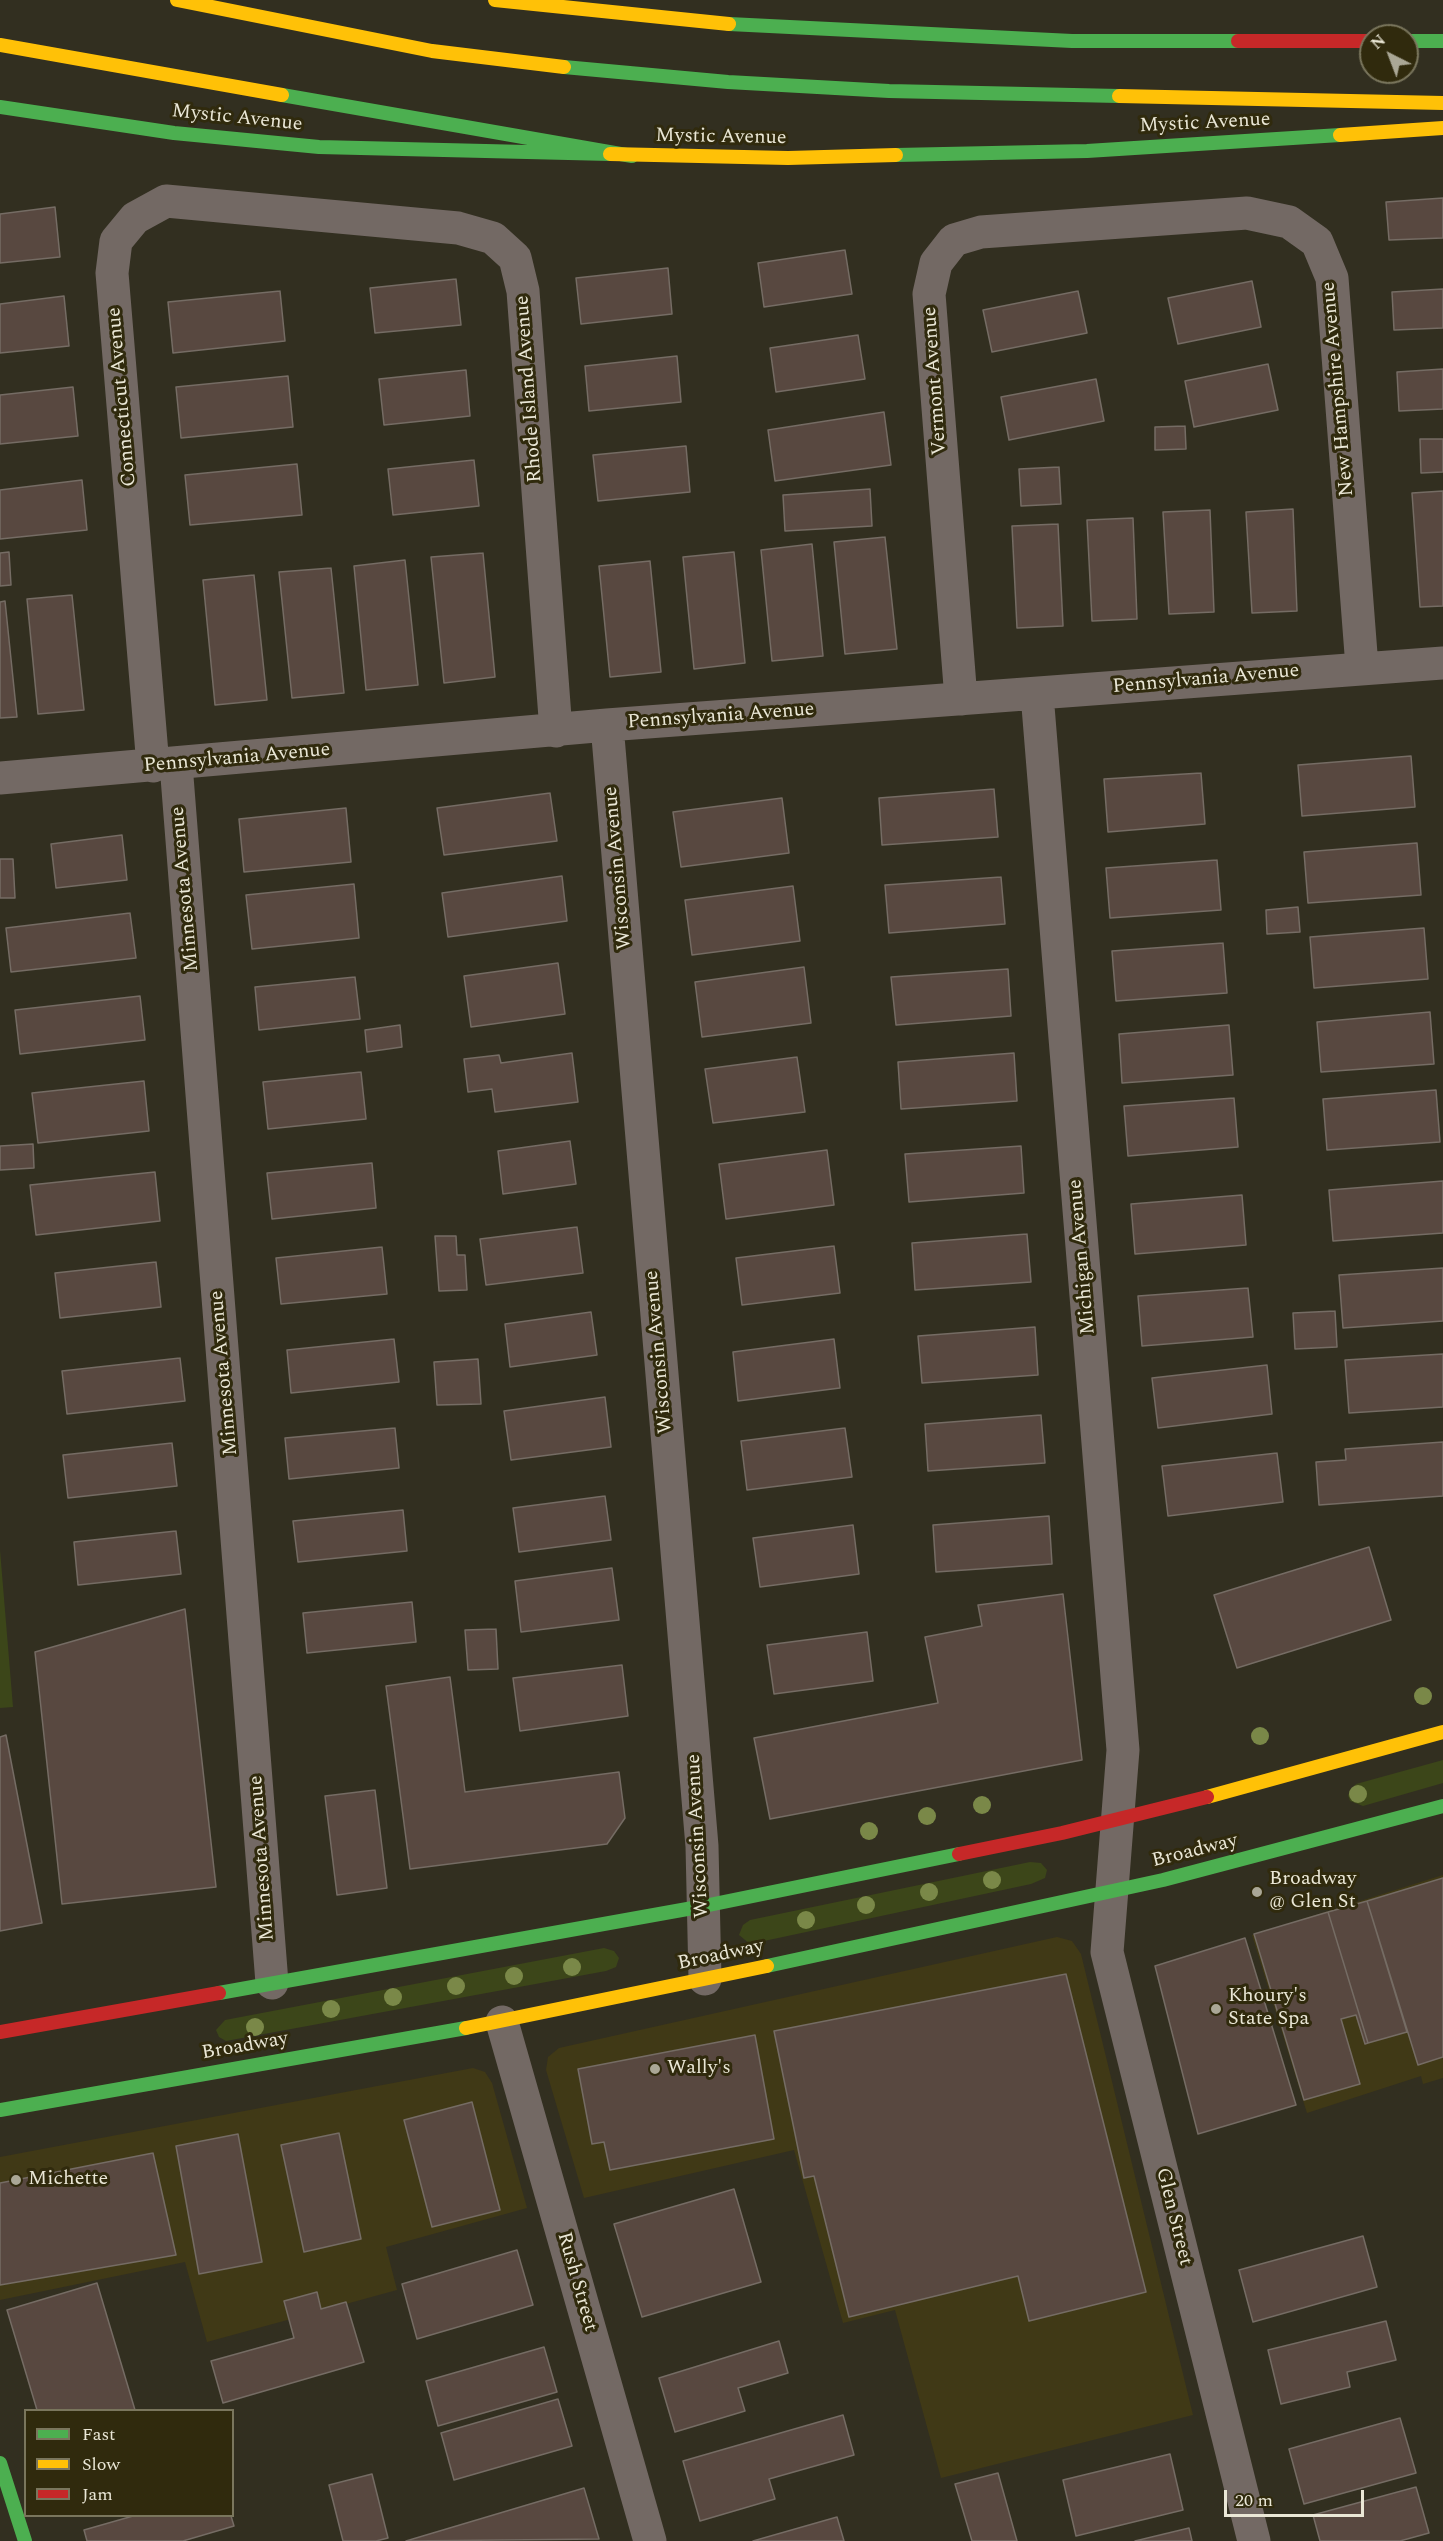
<!DOCTYPE html>
<style>
body{margin:0}
#map{position:relative;width:1443px;height:2541px;overflow:hidden;background:#322f20;font-family:Spectral,serif}
canvas{display:block}
.legend{position:absolute;left:24px;top:2409px;width:210px;height:108px;box-sizing:border-box;background:#302a0d;border:2px solid #7a765d;margin:0;padding:8px 10px;list-style:none;font-size:18px;color:#eae7d6}
.legend li{display:flex;align-items:center;gap:12px;height:30px}
.legend b{width:30px;border:2px solid #7a765d}
.north{position:absolute;left:1359px;top:24px;width:60px;height:60px;box-sizing:border-box;background:#302a0d;border:2px solid #7a765d;border-radius:50%;rotate:318deg;font-size:16px;font-weight:700;line-height:24px;text-align:center;color:#eae7d6}
.north::after{content:'';display:block;margin:auto;width:21px;height:27px;background:#aaa796;clip-path:polygon(50% 0,100% 100%,50% 72%,0 100%)}
.scale{position:absolute;left:1224px;top:2490px;width:140px;height:27px;box-sizing:border-box;border:3px solid #eae7d6;border-top:0;padding-left:8px;font-size:18px;line-height:21px;white-space:nowrap;color:#eae7d6;-webkit-text-stroke:4px #302a0d;paint-order:stroke}
</style>
<div id="map">
<canvas width="1443" height="2541"></canvas>
<ul class="legend">
<li><b style="height:8px;background:#4caf50"></b>Fast</li>
<li><b style="height:8px;background:#ffc107"></b>Slow</li>
<li><b style="height:8px;background:#c62828"></b>Jam</li>
</ul>
<div class="north">N</div>
<div class="scale">20 m</div>
</div>
<script>
const c = document.querySelector('canvas').getContext('2d');
c.lineJoin = 'round';
function fillPath(path, color) {
  c.fillStyle = color;
  c.fill(path, 'evenodd');
}
function toPath(rows) {
  const path = new Path2D();
  for (const r of rows) {
    path.moveTo(r[0], r[1]);
    for (let i = 2; i < r.length; i += 2) path.lineTo(r[i], r[i + 1]);
  }
  return path;
}
function stroke(path, color, width, dash) {
  c.strokeStyle = color;
  c.lineWidth = width;
  c.lineCap = dash ? 'butt' : 'round';
  c.setLineDash(dash || []);
  c.stroke(path);
}
function label(font, color, halo, rows, align = 'center') {
  c.font = font + ' Spectral,serif';
  c.lineWidth = 6;
  c.setLineDash([]);
  c.textBaseline = 'middle';
  c.strokeStyle = halo;
  c.fillStyle = color;
  for (const [text, x, y, turn = 0] of rows) {
    c.save();
    c.translate(x, y);
    c.rotate((+turn || 0) * Math.PI / 180);
    c.textAlign = isNaN(turn) ? turn : align;
    if (halo) c.strokeText(text, 0, 0);
    c.fillText(text, 0, 0);
    c.restore();
  }
}
const built = toPath([
 [1443,1875,1443,2078,1423,2084,1421,2076,1307,2113,1252,1935],
 [1057,1937,1072,1941,1081,1954,1193,2415,941,2478,895,2310,843,2323,794,2150,584,2198,546,2070,548,2057,559,2048],
 [473,2068,485,2072,492,2083,527,2208,386,2247,397,2290,207,2342,185,2262,0,2300,0,2157]
]);
const green = toPath([
 [0,1550,13,1707,0,1708],
 [1443,1760,1443,1783,1363,1806,1350,1801,1348,1795,1356,1784],
 [1030,1862,1041,1863,1047,1870,1045,1878,1031,1884,750,1944,739,1935,743,1925,750,1920],
 [604,1948,614,1951,619,1958,616,1967,606,1971,226,2041,219,2037,216,2030,225,2020]
]);
const building = toPath([
 [1443,198,1443,238,1389,240,1386,202,1443,198],
 [55,207,60,257,0,263,0,214,55,207],
 [845,250,852,294,764,307,758,263,845,250],
 [668,268,672,314,581,324,576,278,668,268],
 [456,279,461,325,375,333,370,288,456,279],
 [1252,281,1261,327,1178,344,1168,298,1252,281],
 [1443,289,1443,328,1394,330,1392,292,1443,289],
 [280,291,285,341,173,353,168,302,280,291],
 [1078,291,1087,333,992,352,983,310,1078,291],
 [64,296,69,346,0,353,0,304,64,296],
 [858,335,865,379,776,392,770,348,858,335],
 [677,356,681,402,589,411,585,366,677,356],
 [1268,364,1278,410,1194,427,1185,381,1268,364],
 [1443,369,1443,409,1399,411,1397,372,1443,369],
 [466,370,470,416,384,425,379,379,466,370],
 [288,376,293,427,181,438,176,387,288,376],
 [1096,379,1104,421,1009,440,1001,397,1096,379],
 [73,387,78,436,0,444,0,395,73,387],
 [884,412,891,465,775,481,768,430,884,412],
 [1185,426,1186,449,1155,450,1155,427,1185,426],
 [1420,439,1443,439,1443,472,1421,473,1420,439],
 [686,446,690,492,598,501,593,455,686,446],
 [474,460,479,506,393,515,388,469,474,460],
 [297,464,302,515,190,525,185,475,297,464],
 [1059,467,1061,504,1021,506,1019,469,1059,467],
 [82,480,87,530,0,539,0,490,82,480],
 [870,489,872,526,785,531,783,495,870,489],
 [1443,491,1443,606,1420,607,1412,493,1443,491],
 [1293,509,1297,611,1252,613,1246,512,1293,509],
 [1210,510,1214,612,1169,614,1163,512,1210,510],
 [1133,518,1137,619,1092,621,1087,520,1133,518],
 [1058,524,1063,626,1017,628,1012,526,1058,524],
 [885,537,897,649,845,654,834,542,885,537],
 [812,544,823,656,772,661,761,550,812,544],
 [9,552,11,585,0,586,0,553,9,552],
 [734,552,745,663,694,669,683,557,734,552],
 [483,553,495,677,444,683,431,557,483,553],
 [405,560,418,685,366,690,354,566,405,560],
 [650,561,661,672,610,677,599,566,650,561],
 [331,568,344,693,292,698,279,572,331,568],
 [254,575,267,700,215,705,203,580,254,575],
 [72,595,84,710,38,714,27,599,72,595],
 [5,601,17,717,0,718,0,602,5,601],
 [1411,756,1415,807,1302,816,1298,765,1411,756],
 [1201,773,1205,824,1108,832,1104,779,1201,773],
 [994,789,998,837,882,845,879,798,994,789],
 [550,793,557,841,444,855,437,808,550,793],
 [782,798,789,853,681,867,673,812,782,798],
 [346,808,351,862,244,872,239,819,346,808],
 [122,835,127,880,56,888,51,844,122,835],
 [1417,843,1421,895,1308,903,1304,852,1417,843],
 [0,859,13,859,15,898,0,898,0,859],
 [1217,860,1221,910,1110,918,1106,868,1217,860],
 [562,876,567,921,448,937,442,893,562,876],
 [1001,877,1005,924,889,933,885,885,1001,877],
 [354,884,359,938,252,949,246,895,354,884],
 [793,886,800,941,692,955,685,900,793,886],
 [1298,907,1300,932,1267,934,1266,910,1298,907],
 [130,913,136,958,11,972,6,928,130,913],
 [1424,928,1428,979,1314,988,1310,937,1424,928],
 [1223,943,1227,993,1116,1001,1112,951,1223,943],
 [558,963,565,1014,471,1027,464,976,558,963],
 [804,967,811,1023,702,1037,695,982,804,967],
 [1008,969,1011,1016,896,1025,891,977,1008,969],
 [355,977,360,1019,259,1030,255,987,355,977],
 [140,996,145,1040,20,1054,15,1010,140,996],
 [1430,1012,1434,1064,1321,1072,1317,1022,1430,1012],
 [400,1025,402,1047,367,1052,365,1030,400,1025],
 [1229,1025,1233,1075,1122,1083,1119,1034,1229,1025],
 [572,1053,578,1102,495,1112,492,1089,468,1092,464,1059,499,1055,501,1063,572,1053],
 [1014,1053,1017,1101,901,1109,898,1062,1014,1053],
 [797,1057,805,1112,713,1123,705,1069,797,1057],
 [361,1072,366,1119,268,1129,263,1082,361,1072],
 [144,1081,149,1131,38,1143,32,1093,144,1081],
 [1436,1090,1440,1142,1327,1150,1323,1099,1436,1090],
 [1234,1098,1238,1147,1128,1156,1124,1106,1234,1098],
 [570,1141,576,1184,503,1194,498,1151,570,1141],
 [33,1144,34,1168,0,1170,0,1146,33,1144],
 [1021,1146,1024,1193,909,1202,905,1154,1021,1146],
 [827,1150,834,1205,726,1219,719,1164,827,1150],
 [372,1163,376,1208,272,1219,267,1173,372,1163],
 [155,1172,160,1221,36,1235,30,1185,155,1172],
 [1443,1181,1443,1233,1333,1241,1329,1190,1443,1181],
 [1242,1195,1246,1245,1135,1254,1131,1204,1242,1195],
 [577,1227,583,1273,486,1285,480,1239,577,1227],
 [1027,1234,1031,1282,915,1290,912,1243,1027,1234],
 [435,1236,456,1236,457,1255,465,1255,467,1290,439,1291,435,1236],
 [834,1246,840,1293,742,1305,736,1258,834,1246],
 [382,1247,387,1294,281,1304,276,1258,382,1247],
 [156,1262,161,1307,60,1318,55,1273,156,1262],
 [1443,1268,1443,1321,1343,1328,1339,1275,1443,1268],
 [1248,1288,1253,1337,1142,1346,1138,1296,1248,1288],
 [1335,1311,1337,1347,1295,1349,1293,1313,1335,1311],
 [591,1312,597,1355,510,1367,505,1324,591,1312],
 [1035,1327,1038,1375,922,1383,918,1336,1035,1327],
 [394,1339,399,1382,291,1393,287,1350,394,1339],
 [834,1339,840,1388,738,1401,733,1352,834,1339],
 [1443,1354,1443,1407,1349,1413,1345,1360,1443,1354],
 [180,1358,185,1401,67,1414,62,1371,180,1358],
 [478,1359,481,1404,437,1405,434,1362,478,1359],
 [1267,1365,1272,1414,1158,1428,1152,1378,1267,1365],
 [605,1397,611,1447,511,1460,504,1411,605,1397],
 [1041,1415,1045,1463,928,1471,925,1424,1041,1415],
 [395,1428,399,1468,289,1479,285,1438,395,1428],
 [845,1428,852,1477,747,1490,741,1441,845,1428],
 [1443,1442,1443,1496,1319,1505,1316,1462,1346,1460,1345,1449,1443,1442],
 [172,1443,177,1486,68,1498,63,1455,172,1443],
 [1277,1453,1283,1502,1168,1516,1162,1466,1277,1453],
 [605,1496,611,1540,519,1552,513,1508,605,1496],
 [403,1510,407,1551,298,1562,293,1521,403,1510],
 [1049,1516,1052,1564,936,1572,933,1525,1049,1516],
 [853,1525,859,1574,760,1587,753,1538,853,1525],
 [176,1531,181,1574,78,1585,74,1542,176,1531],
 [1369,1547,1391,1620,1237,1668,1214,1595,1369,1547],
 [612,1568,619,1620,521,1632,515,1581,612,1568],
 [1063,1594,1082,1760,770,1819,754,1738,938,1703,925,1637,982,1626,978,1605,1063,1594],
 [412,1602,416,1642,307,1653,303,1613,412,1602],
 [185,1609,216,1887,62,1904,35,1652,185,1609],
 [496,1629,498,1669,468,1670,465,1630,496,1629],
 [867,1632,873,1681,774,1694,767,1645,867,1632],
 [622,1665,628,1716,520,1731,513,1678,622,1665],
 [450,1677,465,1792,619,1772,625,1818,607,1844,410,1869,386,1686,450,1677],
 [6,1735,42,1923,0,1931,0,1737,6,1735],
 [375,1790,387,1888,337,1895,325,1796,375,1790],
 [1443,1878,1443,2057,1418,2065,1367,1901,1443,1878],
 [1367,1901,1407,2032,1368,2043,1328,1912,1367,1901],
 [1328,1912,1368,2043,1365,2044,1356,2015,1341,2019,1360,2084,1304,2100,1254,1934,1328,1912],
 [1245,1938,1296,2105,1198,2134,1155,1966,1245,1938],
 [1066,1974,1146,2292,1029,2321,1018,2276,849,2317,814,2176,804,2178,774,2031,1066,1974],
 [755,2035,774,2139,610,2170,604,2142,592,2144,578,2069,755,2035],
 [472,2102,500,2210,432,2227,404,2120,472,2102],
 [339,2133,361,2239,304,2252,281,2145,339,2133],
 [238,2134,262,2262,199,2274,176,2146,238,2134],
 [153,2153,176,2255,0,2285,0,2183,153,2153],
 [734,2189,761,2282,642,2317,614,2224,734,2189],
 [1363,2236,1377,2287,1253,2322,1239,2270,1363,2236],
 [517,2250,533,2305,417,2339,402,2284,517,2250],
 [97,2283,135,2410,37,2410,7,2310,97,2283],
 [317,2292,321,2309,346,2302,364,2362,223,2403,211,2361,294,2338,284,2301,317,2292],
 [1386,2321,1396,2360,1347,2372,1350,2387,1281,2404,1268,2350,1386,2321],
 [779,2341,788,2373,738,2388,745,2411,675,2432,659,2378,779,2341],
 [544,2347,557,2392,438,2426,426,2381,544,2347],
 [558,2399,572,2446,454,2480,441,2433,558,2399],
 [843,2415,854,2455,769,2479,775,2499,700,2521,683,2461,843,2415],
 [1400,2418,1416,2473,1304,2504,1289,2449,1400,2418],
 [1170,2454,1183,2510,1076,2536,1063,2480,1170,2454],
 [998,2473,1017,2541,972,2541,955,2484,998,2473],
 [372,2474,388,2538,376,2541,343,2541,329,2485,372,2474],
 [1416,2487,1429,2533,1400,2541,1320,2541,1313,2515,1416,2487],
 [584,2488,599,2539,406,2541,584,2488],
 [133,2516,231,2516,234,2526,183,2541,87,2541,84,2530,133,2516],
 [837,2517,844,2541,753,2541,837,2517],
 [1189,2528,1192,2541,1135,2541,1189,2528]
]);
const street = toPath([
 [1037,694,1123,1750,1107,1952,1254,2541],
 [961,699,929,294,936,263,954,240,981,232,1247,213,1289,222,1317,242,1332,278,1362,667],
 [607,725,702,1846,705,1979],
 [176,764,272,1983],
 [153,766,112,273,116,241,135,218,166,201,458,228,493,238,515,258,523,291,556,731],
 [0,778,607,725,1443,663],
 [502,2022,650,2541]
]);
const fast = toPath([
 [729,24,1072,41,1238,41],
 [1407,41,1443,41],
 [564,67,728,82,889,91,1119,96],
 [282,95,632,156],
 [0,107,174,133,319,147,610,154],
 [896,155,1087,151,1340,135],
 [767,1966,1163,1880,1443,1806],
 [219,1993,704,1906,959,1854],
 [0,2110,466,2028],
 [0,2463,25,2541]
]);
const slow = toPath([
 [177,0,432,51,564,67],
 [495,0,729,24],
 [0,45,282,95],
 [1119,96,1443,103],
 [1340,135,1443,128],
 [610,154,788,158,896,155],
 [1207,1797,1443,1732],
 [466,2028,767,1966]
]);
const jam = toPath([
 [1238,41,1371,41],
 [959,1854,1062,1833,1207,1797],
 [0,2032,219,1993]
]);
const trees = [
 [1423,1696],
 [1260,1736],
 [1358,1794],
 [982,1805],
 [927,1816],
 [869,1831],
 [992,1880],
 [929,1892],
 [866,1905],
 [806,1920],
 [572,1967],
 [514,1976],
 [456,1986],
 [393,1997],
 [331,2009],
 [255,2027]
];
const markers = [
 [1257,1892,6,"#aaa796"],
 [1216,2009,6,"#aaa796"],
 [655,2069,6,"#aaa796"],
 [16,2180,6,"#aaa796"]
];
const streetNames = [
 ["Mystic Avenue",237,119,6],
 ["Mystic Avenue",1205,124,-3],
 ["Mystic Avenue",721,138,1],
 ["Vermont Avenue",936,381,-94],
 ["Rhode Island Avenue",530,389,-94],
 ["New Hampshire Avenue",1339,389,-95],
 ["Connecticut Avenue",123,397,-95],
 ["Pennsylvania Avenue",1206,680,-5],
 ["Pennsylvania Avenue",721,717,-4],
 ["Pennsylvania Avenue",237,759,-5],
 ["Wisconsin Avenue",619,868,-95],
 ["Minnesota Avenue",186,889,-95],
 ["Michigan Avenue",1083,1257,-95],
 ["Wisconsin Avenue",660,1352,-95],
 ["Minnesota Avenue",225,1373,-95],
 ["Wisconsin Avenue",699,1836,-93],
 ["Broadway",1195,1852,-14],
 ["Minnesota Avenue",263,1858,-94],
 ["Broadway",721,1956,-12],
 ["Broadway",245,2047,-10],
 ["Glen Street",1173,2217,76],
 ["Rush Street",576,2282,74]
];
const poiNames = [
 ["Broadway",1269,1880],
 ["@ Glen St",1269,1903],
 ["Khoury's",1228,1997],
 ["State Spa",1228,2020],
 ["Wally's",667,2069],
 ["Michette",28,2180]
];
fillPath(built, '#403916');
fillPath(green, '#3c4619');
fillPath(building, '#584840');
stroke(building, '#756c64', 1.5);
stroke(street, '#736964', 33);
stroke(fast, '#4caf50', 14);
stroke(slow, '#ffc107', 14);
stroke(jam, '#c62828', 14);
c.fillStyle = '#7a8848';
for (const [x, y] of trees) {
  c.beginPath();
  c.arc(x, y, 9, 0, 2 * Math.PI);
  c.fill();
}
for (const [x, y, r, color] of markers) {
  const dot = new Path2D();
  dot.arc(x, y, r, 0, 2 * Math.PI);
  c.fillStyle = color;
  c.fill(dot);
  stroke(dot, '#302a0d', 2);
}
label('20px', '#eae7d6', '#302a0d', streetNames);
label('20px', '#eae7d6', '#302a0d', poiNames, 'left');
</script>
